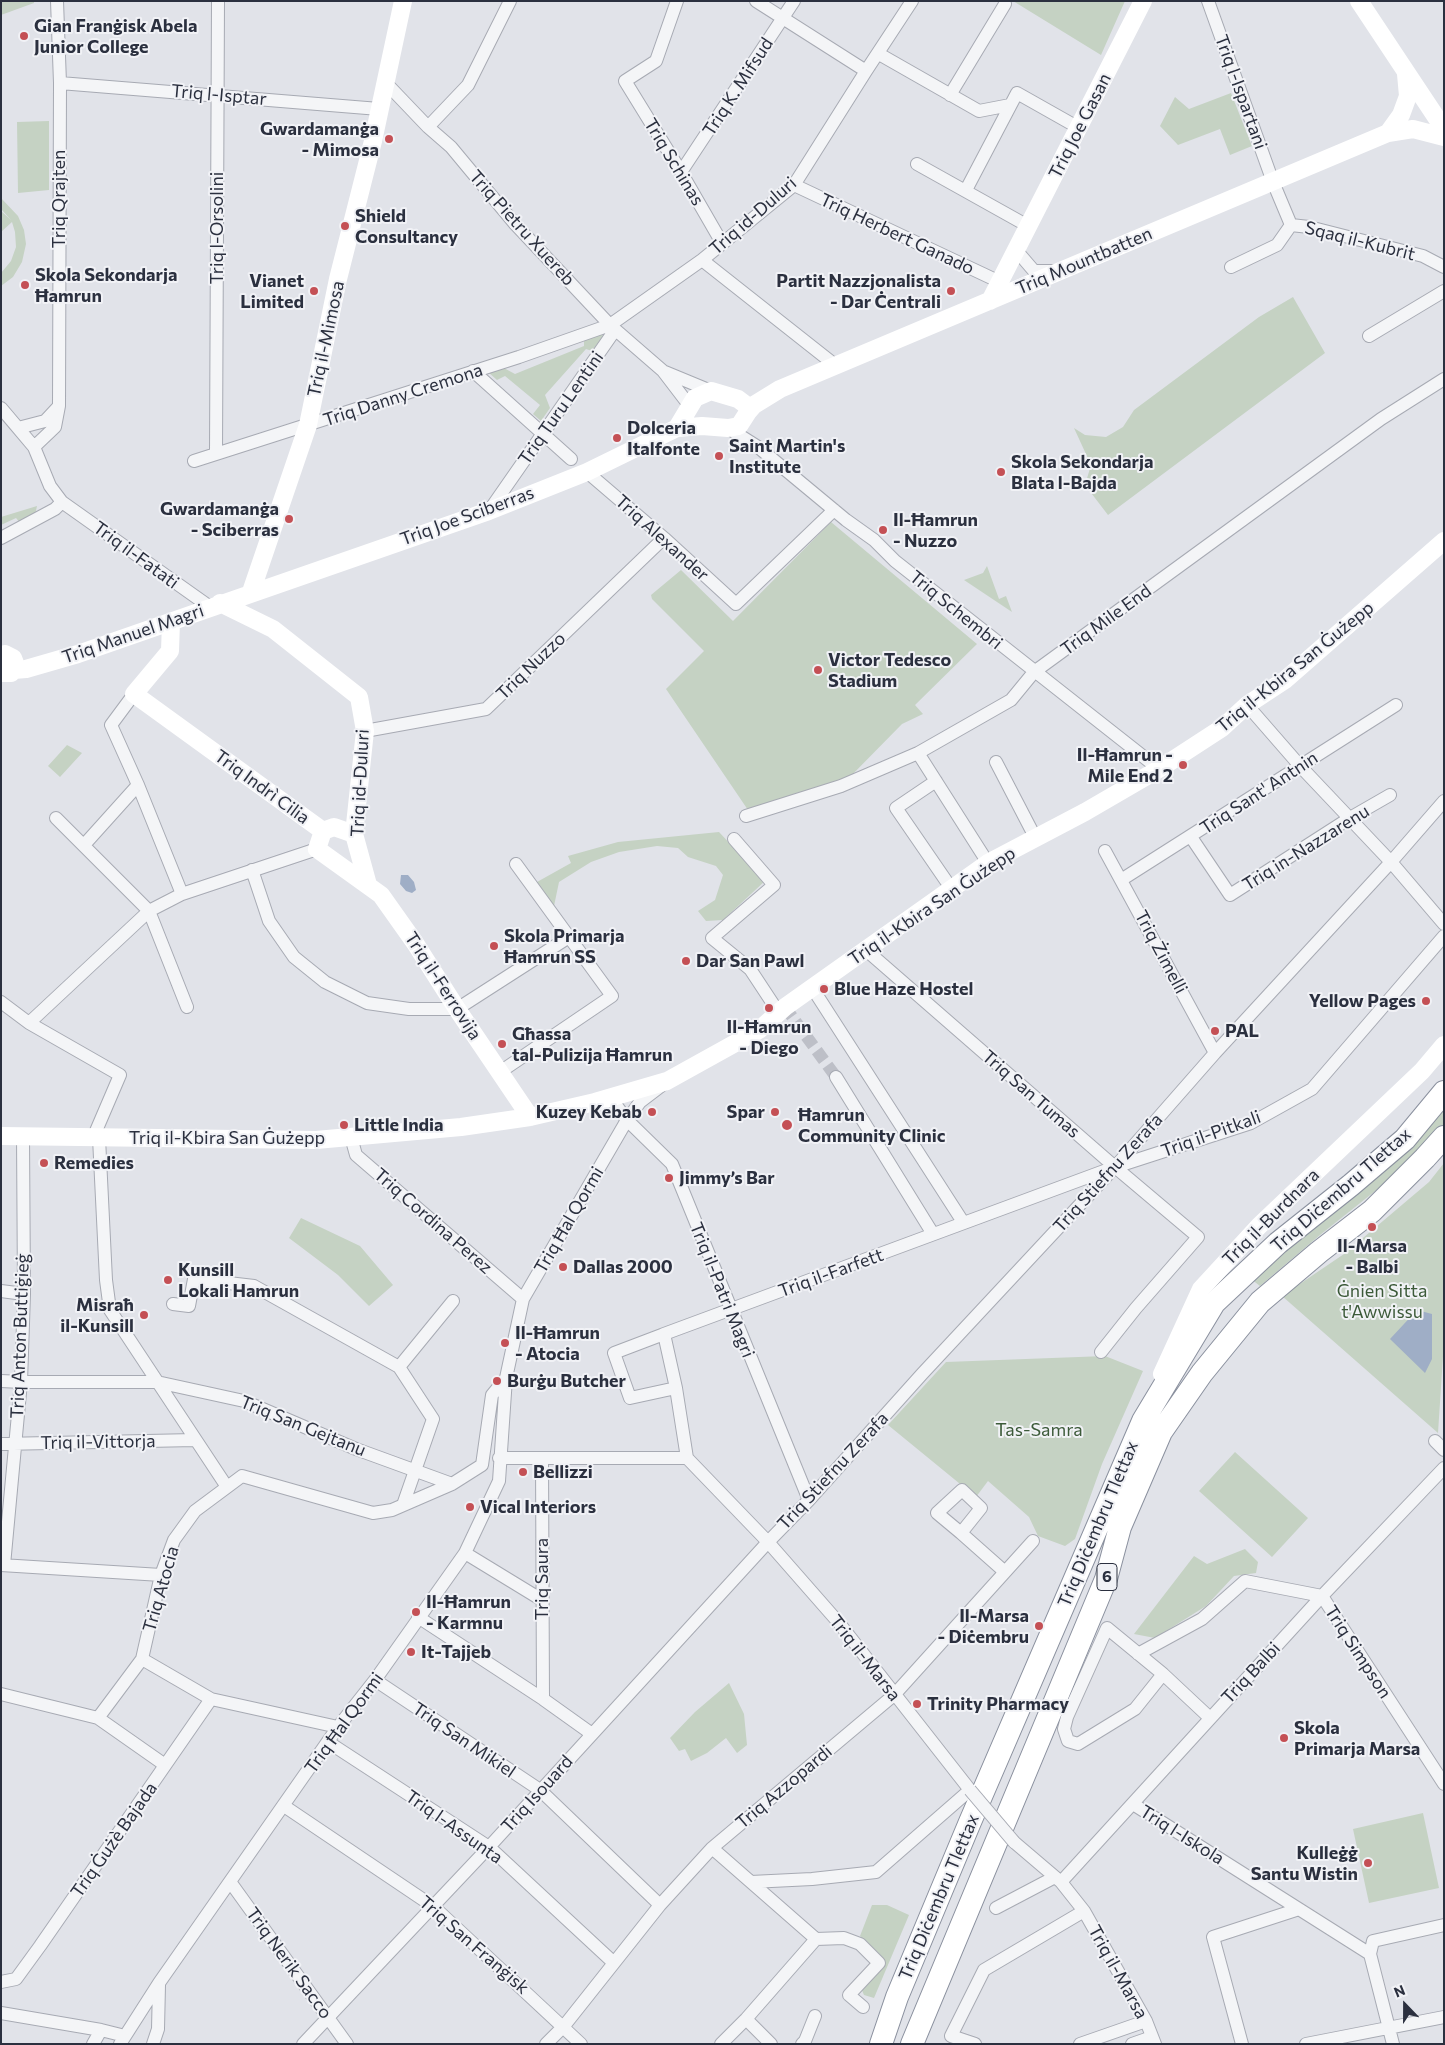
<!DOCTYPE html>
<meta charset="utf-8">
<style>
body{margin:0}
#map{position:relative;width:1445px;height:2045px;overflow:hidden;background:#e1e3e9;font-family:Commissioner,sans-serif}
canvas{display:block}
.frame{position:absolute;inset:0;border:2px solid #2b303f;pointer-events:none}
.north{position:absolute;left:1380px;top:1980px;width:50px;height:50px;-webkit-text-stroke:4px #f1f2f6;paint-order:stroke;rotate:338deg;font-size:14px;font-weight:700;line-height:20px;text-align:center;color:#2b303f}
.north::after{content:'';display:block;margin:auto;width:18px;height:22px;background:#2b303f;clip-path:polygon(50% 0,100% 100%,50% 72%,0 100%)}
</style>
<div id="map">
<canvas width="1445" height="2045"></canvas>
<div class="frame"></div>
<div class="north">N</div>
</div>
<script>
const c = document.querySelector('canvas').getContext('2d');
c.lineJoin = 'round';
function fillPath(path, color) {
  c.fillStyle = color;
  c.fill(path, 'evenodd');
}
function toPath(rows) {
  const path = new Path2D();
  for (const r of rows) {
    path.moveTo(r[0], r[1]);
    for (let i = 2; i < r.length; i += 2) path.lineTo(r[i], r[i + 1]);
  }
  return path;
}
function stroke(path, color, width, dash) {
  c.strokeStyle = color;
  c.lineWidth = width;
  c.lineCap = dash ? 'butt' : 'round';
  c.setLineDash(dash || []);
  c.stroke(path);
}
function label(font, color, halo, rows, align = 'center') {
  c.font = font + ' Commissioner,sans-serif';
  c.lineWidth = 4;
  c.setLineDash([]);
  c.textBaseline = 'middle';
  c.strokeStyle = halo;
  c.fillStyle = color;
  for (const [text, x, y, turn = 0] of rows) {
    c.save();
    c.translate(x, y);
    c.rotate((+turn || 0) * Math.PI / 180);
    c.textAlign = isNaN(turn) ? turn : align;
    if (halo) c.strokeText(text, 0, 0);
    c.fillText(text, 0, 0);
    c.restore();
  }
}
const green = toPath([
 [1,1,34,1,34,3,1,15],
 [1013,1,1125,1,1101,55],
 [1231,93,1252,146,1230,155,1220,129,1178,145,1160,126,1175,97,1189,109],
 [49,121,49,190,18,193,17,122],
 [1,198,18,216,24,230,26,244,22,262,13,277,1,286,1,273,11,261,16,247,15,232,12,222,1,232,1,211,11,220,1,209],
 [1293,297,1325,353,1108,515,1085,485,1091,465,1074,428,1085,435,1106,437,1123,427,1134,410,1259,317],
 [602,332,603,336,592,351,586,349,545,395,550,408,541,421,533,414,540,405,505,376,497,380,488,372,502,367,515,374,584,346,584,338],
 [37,506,35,515,21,524,16,518,1,525,1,517],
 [831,522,977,644,915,705,923,714,902,724,847,780,748,810,666,689,704,651,652,599,651,595,681,570,733,621],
 [987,566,999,599,1006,596,1012,612,964,580,983,573],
 [67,745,82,753,60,777,48,766],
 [719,832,765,881,723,920,706,921,698,911,715,900,723,875,716,866,688,857,678,848,657,846,619,852,591,862,559,882,554,906,537,882,571,863,568,856,618,842],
 [1444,1109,1444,1125,1399,1172,1320,1235,1260,1286,1251,1279,1391,1166,1433,1123],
 [1444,1163,1444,1341,1438,1433,1282,1296,1344,1254,1429,1182],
 [301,1218,360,1246,393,1285,369,1306,338,1275,289,1238],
 [1105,1356,1143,1371,1102,1464,1075,1539,1065,1546,1038,1536,1029,1517,988,1481,976,1497,888,1425,946,1362],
 [1235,1452,1308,1518,1272,1557,1199,1491],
 [1245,1549,1258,1562,1256,1573,1234,1576,1206,1606,1155,1638,1134,1634,1194,1556,1207,1564],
 [729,1683,744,1714,747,1745,737,1753,726,1738,707,1753,691,1761,685,1749,679,1751,670,1738,695,1712],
 [1423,1813,1439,1888,1369,1903,1353,1829],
 [872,1905,887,1905,909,1915,874,1998,864,1995,861,1988,884,1960,860,1936]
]);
const water = toPath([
 [401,875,408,875,414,882,416,890,412,893,406,891,400,884],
 [1417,1310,1432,1314,1432,1359,1425,1373,1390,1339]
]);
const streetTunnel = toPath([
 [785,1007,836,1077]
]);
const street = toPath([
 [677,1,656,61,625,81,681,172,722,243],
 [756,1,866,71],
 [1208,1,1273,182,1291,225,1309,227,1423,256,1444,267],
 [879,54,979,111,1010,105],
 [385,82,428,127,451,147,515,224,610,325,663,371,689,405],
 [60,83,379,109],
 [950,95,1005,4],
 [428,127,468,85,510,1],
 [917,164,1028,226],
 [681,172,794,1],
 [794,185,1000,282],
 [966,190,1017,93,1079,128],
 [1016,250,1034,271,1054,271],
 [702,260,835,365],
 [1231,267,1277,245,1291,225],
 [1369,336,1444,291],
 [473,371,571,459],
 [665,372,711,391],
 [1,408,34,447,50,486,62,502,210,607],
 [18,428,45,421,59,406],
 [728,428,758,447,846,520,874,540,895,561,1159,769],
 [34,447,55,427,59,406,60,83,57,1],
 [216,454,218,1],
 [194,461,519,357,610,325,702,260,794,185,866,71,912,1],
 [587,472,664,538,736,604,834,510],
 [489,511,615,330],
 [1,538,55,509,62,502],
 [134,694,111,725,138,785,182,894],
 [1247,705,1301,767,1391,862,1444,924],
 [365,731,486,709,664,538],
 [918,753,988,863],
 [996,762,1035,837],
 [936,781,896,808,951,888],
 [746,816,841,786,918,753,1011,700,1034,672,1381,419,1444,379],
 [56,818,149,911,187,1007],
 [1191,837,1230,895,1350,818,1390,795],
 [734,839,774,885,712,938,750,969,779,1013],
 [84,845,138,785],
 [1105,851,1215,1053],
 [252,870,269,921,294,957,325,982,367,1003,409,1009,457,1009,569,937],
 [1121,880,1396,705],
 [866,950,1115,1167,1198,1237,1136,1308,1101,1352],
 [813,989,963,1222],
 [1,1002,29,1023,120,1075,93,1138],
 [29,1023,149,911,182,894,317,849],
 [500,1072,612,996,516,864],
 [836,1077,933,1234],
 [610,1097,627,1120,672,1164,809,1500],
 [351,1137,356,1155,523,1299],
 [99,1138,106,1280,110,1310,227,1487],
 [1,1291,24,1294],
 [173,1304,189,1306,194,1279,254,1286,399,1367,433,1419,403,1505],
 [664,1334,614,1353,630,1398,676,1388],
 [399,1367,453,1301],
 [1,1381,21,1382,157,1382,244,1401,356,1449,452,1484],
 [1435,1441,1444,1450],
 [1,1444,195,1440],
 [499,1458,687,1458,768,1542,839,1623,970,1790,876,1872,812,1879,751,1882],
 [687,1458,676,1388,664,1334,1115,1167,1251,1123,1312,1089,1444,936],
 [542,1459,543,1699],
 [962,1490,981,1508,961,1533,937,1513,962,1490],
 [961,1533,1005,1572],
 [465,1553,542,1600],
 [1,1565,161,1575],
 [4,1565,21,1382,24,1294,23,1137],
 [418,1617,543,1699,592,1734],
 [1138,1654,1202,1619,1245,1581,1322,1596,1444,1784],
 [1163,1674,1135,1709,1078,1744,1068,1741,1064,1729,1067,1717,1107,1628,1163,1674,1210,1718],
 [375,1680,540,1790,660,1905],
 [1,1694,98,1718,165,1765],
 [98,1718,142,1659],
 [338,1727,211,1699,142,1659,161,1575,174,1540,195,1511,242,1476,373,1513,392,1510,452,1484,482,1465,492,1395,506,1378],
 [328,1742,489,1847,614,1963],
 [1133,1804,1370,1954,1393,2044],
 [284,1806,434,1907,581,2044],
 [1014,1842,1061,1882,1084,1911,1146,2021,1155,2044],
 [712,1848,816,1939,844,1938,860,1944,879,1963,849,1995,863,2007],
 [1061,1882,1322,1596,1444,1468],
 [231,1883,347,2044],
 [996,1908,1055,1877],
 [1370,1954,1373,1941,1444,1925],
 [1,1982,16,1979,40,1946,211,1699],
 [1,2013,101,2030,125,2036],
 [746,2019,771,2044],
 [93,2044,101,2030],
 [120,2044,159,1983,338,1727,375,1680,465,1553,499,1481,506,1378,523,1299,627,1120,640,1102,661,1086],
 [153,2044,158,2029,159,1985],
 [303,2044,489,1847,768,1542,809,1500,922,1374,1115,1167,1215,1053,1391,862,1444,801],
 [546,2044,564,2026,660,1905,712,1848,894,1695,1033,1541],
 [721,2044,746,2019,816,1939],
 [802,2044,805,2041,815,2016],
 [975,2044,951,2036,984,1970,1084,1911],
 [1080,2044,1146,2021],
 [1132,2044,1152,2037],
 [1242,2044,1213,1937,1299,1909],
 [1306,2044,1444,2017]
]);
const secondary = toPath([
 [1359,1,1444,129],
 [1388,133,1401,115,1408,96,1406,74],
 [990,301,1143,1],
 [748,412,754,405,780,389,1388,133,1413,129,1444,137],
 [251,592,308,425,338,279,373,141,403,1],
 [220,603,273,629,359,697,365,731,354,834,368,885],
 [171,622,170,651,134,694,323,831,317,849,381,895,415,943,457,1009,530,1117],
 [1,656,5,654,13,658,16,666,11,673,1,673],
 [14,670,26,669,78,654,489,511,587,472,677,428,702,426,728,428,739,426,748,412,746,405,738,399,711,391,695,398,677,428],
 [323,831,334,827,354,834],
 [1,1136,316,1140,461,1127,530,1117,595,1102,667,1081,759,1030,785,1007,988,863,1085,812,1159,769,1222,728,1247,705,1285,680,1444,541],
 [1162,1374,1201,1289,1259,1226,1422,1071,1444,1045]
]);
const highway = toPath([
 [881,2044,897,1997,970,1822,1143,1421,1214,1303,1278,1243,1351,1185,1405,1139,1444,1092],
 [912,2044,1106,1579,1120,1527,1161,1432,1202,1373,1260,1302,1319,1252,1372,1211,1425,1158,1444,1137]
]);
const streetBridge = toPath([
 [970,1790,1014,1842]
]);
const markers = [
 [24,36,5,"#c45055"],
 [389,139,5,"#c45055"],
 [345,226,5,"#c45055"],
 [25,285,5,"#c45055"],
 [314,291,5,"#c45055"],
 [951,291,5,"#c45055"],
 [617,438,5,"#c45055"],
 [719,456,5,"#c45055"],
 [1001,472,5,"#c45055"],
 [289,519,5,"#c45055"],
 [883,530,5,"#c45055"],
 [818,670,5,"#c45055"],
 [1183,765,5,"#c45055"],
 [494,946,5,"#c45055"],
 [686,961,5,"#c45055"],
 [824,989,5,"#c45055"],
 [1426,1001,5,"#c45055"],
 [769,1008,5,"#c45055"],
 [1215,1031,5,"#c45055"],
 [502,1044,5,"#c45055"],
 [652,1112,5,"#c45055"],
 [775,1112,5,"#c45055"],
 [344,1125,5,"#c45055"],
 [787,1125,6,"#c45055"],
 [44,1163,5,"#c45055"],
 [669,1178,5,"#c45055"],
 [1372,1227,5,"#c45055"],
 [563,1267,5,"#c45055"],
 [168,1280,5,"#c45055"],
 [144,1315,5,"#c45055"],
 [505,1343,5,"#c45055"],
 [497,1381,5,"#c45055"],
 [523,1472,5,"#c45055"],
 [470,1507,5,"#c45055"],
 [416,1612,5,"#c45055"],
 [1039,1626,5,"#c45055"],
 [411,1652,5,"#c45055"],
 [917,1704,5,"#c45055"],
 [1284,1738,5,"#c45055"],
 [1368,1863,5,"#c45055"]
];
const shields = [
 [1107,1577,20]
];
const shieldNames = [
 ["6",1107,1577]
];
const poiNames = [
 ["Gian Franġisk Abela",34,26],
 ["Junior College",34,47],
 ["Gwardamanġa",379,129,"right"],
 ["- Mimosa",379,150,"right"],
 ["Shield",355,216],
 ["Consultancy",355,237],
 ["Skola Sekondarja",35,275],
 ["Ħamrun",35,296],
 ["Vianet",304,281,"right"],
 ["Limited",304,302,"right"],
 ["Partit Nazzjonalista",941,281,"right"],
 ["- Dar Ċentrali",941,302,"right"],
 ["Dolceria",627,428],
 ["Italfonte",627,449],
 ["Saint Martin's",729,446],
 ["Institute",729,467],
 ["Skola Sekondarja",1011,462],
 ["Blata l-Bajda",1011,483],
 ["Gwardamanġa",279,509,"right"],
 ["- Sciberras",279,530,"right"],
 ["Il-Ħamrun",893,520],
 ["- Nuzzo",893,541],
 ["Victor Tedesco",828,660],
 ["Stadium",828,681],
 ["Il-Ħamrun -",1173,755,"right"],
 ["Mile End 2",1173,776,"right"],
 ["Skola Primarja",504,936],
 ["Ħamrun SS",504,957],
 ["Dar San Pawl",696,961],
 ["Blue Haze Hostel",834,989],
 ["Yellow Pages",1416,1001,"right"],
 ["Il-Ħamrun",769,1027,"center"],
 ["- Diego",769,1048,"center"],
 ["PAL",1225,1031],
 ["Għassa",512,1034],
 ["tal-Pulizija Ħamrun",512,1055],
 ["Kuzey Kebab",642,1112,"right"],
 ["Spar",765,1112,"right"],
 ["Ħamrun",798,1115],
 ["Community Clinic",798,1136],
 ["Little India",354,1125],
 ["Remedies",54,1163],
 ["Jimmy’s Bar",679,1178],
 ["Il-Marsa",1372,1246,"center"],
 ["- Balbi",1372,1267,"center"],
 ["Dallas 2000",573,1267],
 ["Kunsill",178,1270],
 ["Lokali Hamrun",178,1291],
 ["Misraħ",134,1305,"right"],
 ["il-Kunsill",134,1326,"right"],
 ["Il-Ħamrun",515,1333],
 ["- Atocia",515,1354],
 ["Burġu Butcher",507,1381],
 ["Bellizzi",533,1472],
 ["Vical Interiors",480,1507],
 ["Il-Ħamrun",426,1602],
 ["- Karmnu",426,1623],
 ["Il-Marsa",1029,1616,"right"],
 ["- Diċembru",1029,1637,"right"],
 ["It-Tajjeb",421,1652],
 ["Trinity Pharmacy",927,1704],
 ["Skola",1294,1728],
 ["Primarja Marsa",1294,1749],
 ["Kulleġġ",1358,1853,"right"],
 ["Santu Wistin",1358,1874,"right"]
];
const streetNames = [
 ["Triq K. Mifsud",738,87,-57],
 ["Triq l-Ispartani",1241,92,70],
 ["Triq l-Isptar",219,95,5],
 ["Triq Joe Gasan",1080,126,-63],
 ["Triq Schinas",674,162,59],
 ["Triq Qrajten",59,199,-90],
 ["Triq id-Duluri",753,216,-41],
 ["Triq l-Orsolini",217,228,-90],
 ["Triq Pietru Xuereb",522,228,48],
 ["Triq Herbert Ganado",897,234,25],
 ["Sqaq il-Kubrit",1360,241,14],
 ["Triq Mountbatten",1084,261,-23],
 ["Triq il-Mimosa",326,339,-78],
 ["Triq Danny Cremona",403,395,-18],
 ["Triq Turu Lentini",561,408,-55],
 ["Triq Joe Sciberras",467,516,-20],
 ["Triq Alexander",662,538,42],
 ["Triq il-Fatati",136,555,36],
 ["Triq Schembri",956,610,39],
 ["Triq Mile End",1106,620,-36],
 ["Triq Manuel Magri",133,634,-19],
 ["Triq Nuzzo",531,666,-44],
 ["Triq il-Kbira San Ġużepp",1295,667,-39],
 ["Triq id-Duluri",360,783,-87],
 ["Triq Indrì Cilia",262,787,36],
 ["Triq Sant' Antnin",1259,793,-33],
 ["Triq in-Nazzarenu",1306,848,-32],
 ["Triq il-Kbira San Ġużepp",932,906,-34],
 ["Triq Żimelli",1161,952,62],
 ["Triq il-Ferrovija",443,986,57],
 ["Triq San Tumas",1031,1094,41],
 ["Triq il-Pitkali",1211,1134,-20],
 ["Triq il-Kbira San Ġużepp",227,1138],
 ["Triq Stiefnu Zerafa",1108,1173,-48],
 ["Triq Diċembru Tlettax",1341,1190,-41],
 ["Triq il-Burdnara",1271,1217,-45],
 ["Triq Ħal Qormi",569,1220,-60],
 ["Triq Cordina Perez",433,1221,41],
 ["Triq il-Farfett",831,1273,-20],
 ["Triq il-Patri Magri",722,1290,68],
 ["Triq Anton Buttiġieġ",20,1336,-88],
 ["Triq San Gejtanu",303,1426,22],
 ["Triq il-Vittorja",98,1442,-1],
 ["Triq Stiefnu Zerafa",833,1471,-47],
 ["Triq Diċembru Tlettax",1098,1524,-67],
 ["Triq Saura",542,1579,-90],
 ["Triq Atocia",161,1589,-74],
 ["Triq Simpson",1358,1652,57],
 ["Triq il-Marsa",865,1658,52],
 ["Triq Balbi",1251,1673,-47],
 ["Triq Ħal Qormi",344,1723,-54],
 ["Triq San Mikiel",464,1740,34],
 ["Triq Azzopardi",784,1787,-40],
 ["Triq Isouard",537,1794,-48],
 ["Triq l-Assunta",454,1827,35],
 ["Triq l-Iskola",1182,1835,32],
 ["Triq Ġużè Bajada",114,1840,-55],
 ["Triq Diċembru Tlettax",939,1897,-67],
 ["Triq San Franġisk",474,1945,41],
 ["Triq Nerik Sacco",289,1963,54],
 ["Triq il-Marsa",1118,1972,61]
];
const parkNames = [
 ["Ġnien Sitta",1382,1291],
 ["t'Awwissu",1382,1312],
 ["Tas-Samra",1039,1430]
];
fillPath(green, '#c5d2c3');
fillPath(water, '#9faec6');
stroke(streetTunnel, '#bdbfc7', 12, [12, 6]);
stroke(street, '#a7aab3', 14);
stroke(highway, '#8a909e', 24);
stroke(street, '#f4f5f7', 12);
stroke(secondary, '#fff', 18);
stroke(highway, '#fff', 22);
stroke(streetBridge, '#a7aab3', 14, []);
stroke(streetBridge, '#f4f5f7', 12);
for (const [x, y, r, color] of markers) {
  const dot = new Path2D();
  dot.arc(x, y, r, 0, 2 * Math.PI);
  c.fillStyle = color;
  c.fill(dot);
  stroke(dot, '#f1f2f6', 2);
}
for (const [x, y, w] of shields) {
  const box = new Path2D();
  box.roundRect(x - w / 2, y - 13.5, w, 27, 4);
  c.fillStyle = '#f1f2f6';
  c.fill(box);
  stroke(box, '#2b303f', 1);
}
label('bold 16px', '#2b303f', null, shieldNames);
label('bold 18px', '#2b303f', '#f1f2f6', poiNames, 'left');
label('18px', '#2b303f', '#f1f2f6', streetNames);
label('18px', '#3c5a39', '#f1f2f6', parkNames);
</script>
